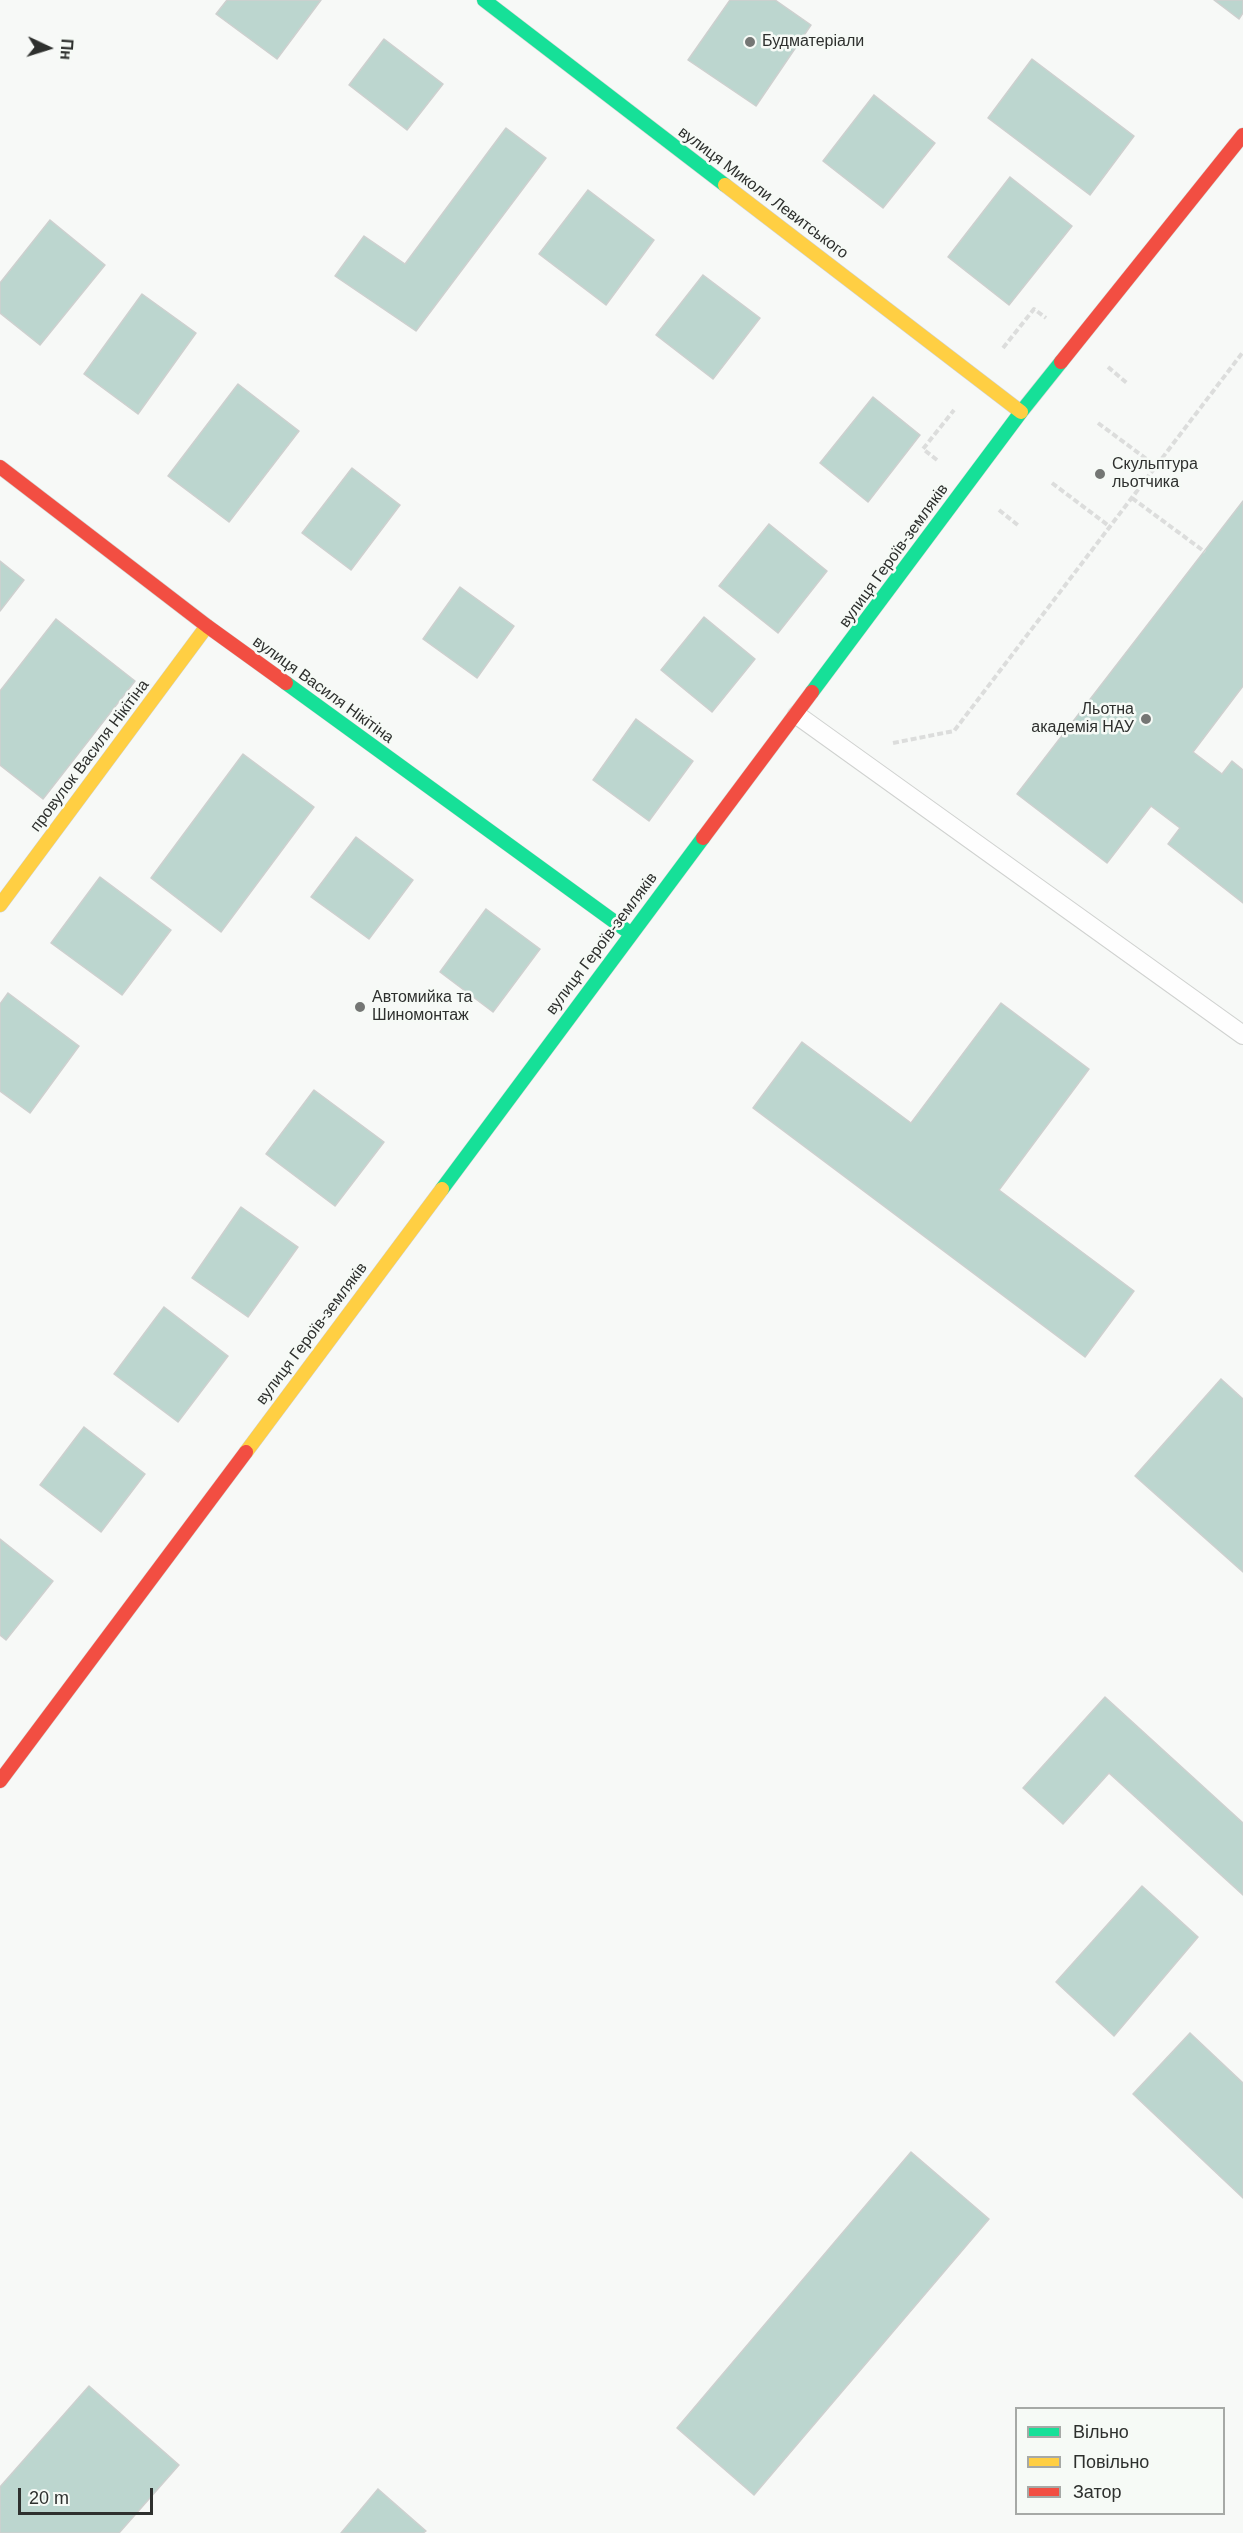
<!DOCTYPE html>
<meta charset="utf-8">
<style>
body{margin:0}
#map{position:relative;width:1243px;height:2533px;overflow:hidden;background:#f7f9f7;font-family:Helvetica,sans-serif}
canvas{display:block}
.legend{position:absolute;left:1015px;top:2407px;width:210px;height:108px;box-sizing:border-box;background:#f6faf6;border:2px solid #a6a9a6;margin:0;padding:8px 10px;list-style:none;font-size:18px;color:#2e302e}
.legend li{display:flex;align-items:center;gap:12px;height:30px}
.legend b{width:30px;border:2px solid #a6a9a6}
.north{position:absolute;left:18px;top:18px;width:60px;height:60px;-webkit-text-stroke:4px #f6faf6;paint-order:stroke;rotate:94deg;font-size:16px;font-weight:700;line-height:24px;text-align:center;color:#2e302e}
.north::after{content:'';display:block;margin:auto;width:21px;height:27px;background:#2e302e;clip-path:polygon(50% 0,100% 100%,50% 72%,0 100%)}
.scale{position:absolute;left:18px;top:2488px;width:135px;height:27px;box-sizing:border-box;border:3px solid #2e302e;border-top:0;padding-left:8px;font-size:18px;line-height:21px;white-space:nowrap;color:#2e302e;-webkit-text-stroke:4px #f6faf6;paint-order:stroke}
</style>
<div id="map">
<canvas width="1243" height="2533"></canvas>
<ul class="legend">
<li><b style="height:8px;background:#16e098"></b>Вільно</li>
<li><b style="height:8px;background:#ffcf43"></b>Повільно</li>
<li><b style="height:8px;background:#f24e42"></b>Затор</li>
</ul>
<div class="north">Пн</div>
<div class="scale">20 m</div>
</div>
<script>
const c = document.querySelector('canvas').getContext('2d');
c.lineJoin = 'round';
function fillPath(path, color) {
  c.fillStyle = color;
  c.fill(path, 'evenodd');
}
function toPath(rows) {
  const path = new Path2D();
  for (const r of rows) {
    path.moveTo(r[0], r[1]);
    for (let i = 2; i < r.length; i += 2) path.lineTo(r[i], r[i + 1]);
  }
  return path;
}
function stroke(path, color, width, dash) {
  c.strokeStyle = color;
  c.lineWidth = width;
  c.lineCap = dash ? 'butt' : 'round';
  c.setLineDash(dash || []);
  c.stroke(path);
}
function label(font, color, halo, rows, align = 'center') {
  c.font = font + ' Helvetica,sans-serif';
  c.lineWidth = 5;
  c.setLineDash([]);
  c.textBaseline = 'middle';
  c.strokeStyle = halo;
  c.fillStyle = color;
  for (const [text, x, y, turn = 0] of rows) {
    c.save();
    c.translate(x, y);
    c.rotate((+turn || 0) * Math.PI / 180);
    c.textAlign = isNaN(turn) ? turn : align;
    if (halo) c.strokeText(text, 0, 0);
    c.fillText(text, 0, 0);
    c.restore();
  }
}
const building = toPath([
 [227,0,321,0,277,59,216,14,227,0],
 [730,0,775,0,811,25,756,106,688,60,730,0],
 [1214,0,1243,0,1243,13,1239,19,1214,0],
 [384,39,443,84,407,130,349,85,384,39],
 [1032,59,1134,136,1090,195,988,118,1032,59],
 [874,95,935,143,883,208,823,161,874,95],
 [506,128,546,158,416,331,335,276,364,236,405,264,506,128],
 [1010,177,1072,226,1009,305,948,257,1010,177],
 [588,190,654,240,606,305,539,254,588,190],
 [50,220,105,265,40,345,0,313,0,283,50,220],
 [703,275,760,318,713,379,656,335,703,275],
 [142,294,196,333,138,414,84,374,142,294],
 [238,384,299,431,229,522,168,476,238,384],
 [873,397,920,435,868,502,820,463,873,397],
 [352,468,400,505,351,570,302,533,352,468],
 [1243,501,1243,686,1193,752,1222,774,1232,761,1243,770,1243,903,1168,844,1180,828,1151,806,1107,863,1017,794,1243,501],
 [769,524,827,571,778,633,719,586,769,524],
 [0,561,24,580,0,611,0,561],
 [460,587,514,626,477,678,423,639,460,587],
 [704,617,755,659,712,712,661,670,704,617],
 [56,619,135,681,43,799,0,765,0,691,56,619],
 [636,719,693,761,649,821,593,780,636,719],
 [243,754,314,807,221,932,151,878,243,754],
 [356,837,413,880,369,939,311,897,356,837],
 [100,877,171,930,122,995,51,943,100,877],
 [486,909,540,949,493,1012,440,972,486,909],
 [8,993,79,1046,30,1113,0,1091,0,1004,8,993],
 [1001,1003,1089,1069,999,1190,1134,1291,1085,1357,753,1108,802,1042,911,1123,1001,1003],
 [314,1090,384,1142,335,1206,266,1154,314,1090],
 [241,1207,298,1247,248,1317,192,1278,241,1207],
 [164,1307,228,1356,178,1422,114,1374,164,1307],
 [1221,1379,1243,1399,1243,1572,1135,1476,1221,1379],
 [84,1427,145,1474,101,1532,40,1485,84,1427],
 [0,1539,53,1581,6,1640,0,1635,0,1539],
 [1105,1697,1243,1823,1243,1895,1109,1773,1063,1824,1023,1788,1105,1697],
 [1142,1886,1198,1937,1114,2036,1056,1982,1142,1886],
 [1190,2033,1243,2083,1243,2198,1133,2094,1190,2033],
 [911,2152,989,2219,754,2495,677,2428,911,2152],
 [89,2386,179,2465,119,2533,0,2533,0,2487,89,2386],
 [378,2489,426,2531,423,2533,341,2533,378,2489]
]);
const path = toPath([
 [1003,348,1034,309,1046,318],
 [1108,367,1128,384],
 [1098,423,1156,466],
 [937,460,923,449,954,410],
 [1052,483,1109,526],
 [1132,498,1205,552],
 [999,510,1019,526],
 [893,743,954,731,1243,352]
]);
const lane = toPath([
 [797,715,1243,1035]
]);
const fast = toPath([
 [484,0,725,185],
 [286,683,630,933],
 [812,692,1021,412,1061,362],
 [442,1189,703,838]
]);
const slow = toPath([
 [725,185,1021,412],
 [0,905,207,626],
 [246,1452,442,1189]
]);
const jam = toPath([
 [1061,362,1243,135],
 [0,467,207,626,286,683],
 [703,838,812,692],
 [0,1781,246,1452]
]);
const markers = [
 [750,42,6,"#747674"],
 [1100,474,6,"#747674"],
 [1146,719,6,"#747674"],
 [360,1007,6,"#747674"]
];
const poiNames = [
 ["Будматеріали",762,42],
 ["Скульптура",1112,465],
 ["льотчика",1112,483],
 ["Льотна",1134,710,"right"],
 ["академія НАУ",1134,728,"right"],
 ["Автомийка та",372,998],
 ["Шиномонтаж",372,1016]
];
const streetNames = [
 ["вулиця Миколи Левитського",763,193,37],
 ["вулиця Героїв-земляків",894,556,-54],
 ["вулиця Василя Нікітіна",323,690,36],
 ["провулок Василя Нікітіна",90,756,-53],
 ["вулиця Героїв-земляків",602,944,-53],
 ["вулиця Героїв-земляків",312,1334,-53]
];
fillPath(building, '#bcd6cf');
stroke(building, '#ced0cf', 1.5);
stroke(lane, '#d0d2d0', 20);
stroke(fast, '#d0d2d0', 15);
stroke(slow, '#d0d2d0', 15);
stroke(jam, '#d0d2d0', 15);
stroke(path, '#dcdddc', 4, [6, 3]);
stroke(lane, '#fefefe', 18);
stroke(fast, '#16e098', 14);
stroke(slow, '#ffcf43', 14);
stroke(jam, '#f24e42', 14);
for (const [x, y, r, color] of markers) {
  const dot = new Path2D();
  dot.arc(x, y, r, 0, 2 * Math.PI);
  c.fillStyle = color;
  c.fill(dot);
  stroke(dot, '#f6faf6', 2);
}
label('16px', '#2e302e', '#f6faf6', poiNames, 'left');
label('16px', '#2e302e', '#f6faf6', streetNames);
</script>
